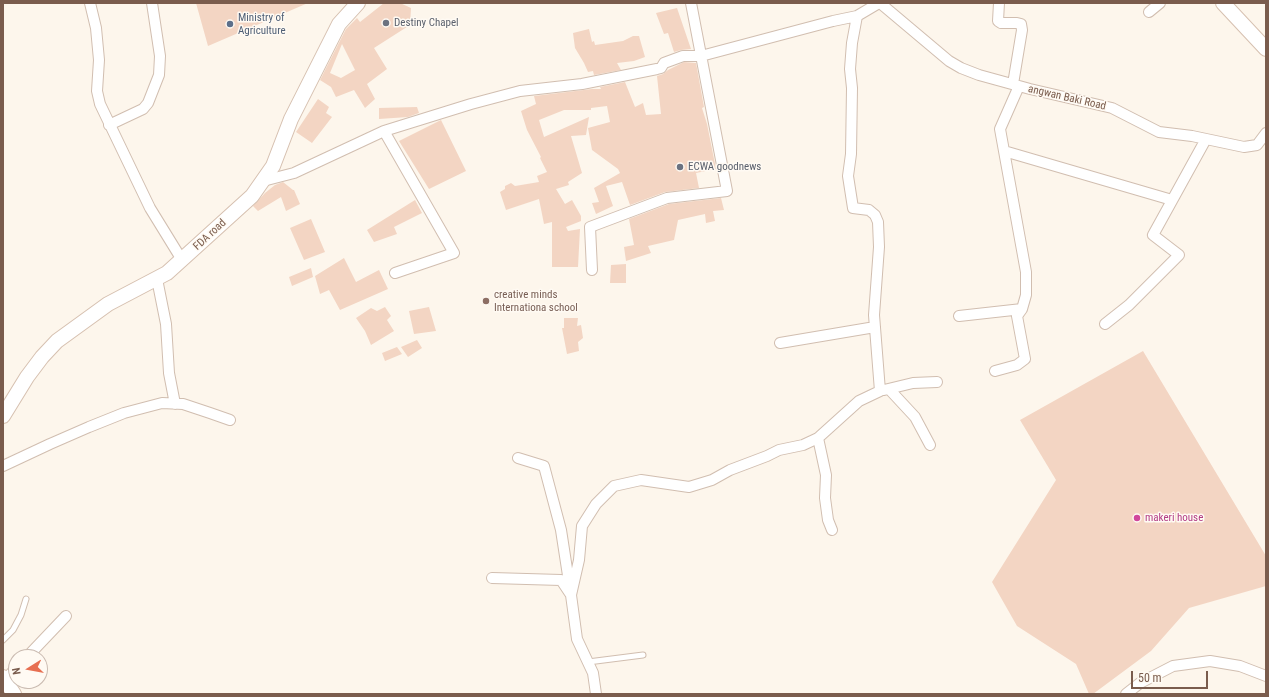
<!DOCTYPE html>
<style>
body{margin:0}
#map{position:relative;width:1269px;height:697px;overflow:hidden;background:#fdf6ec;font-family:"Roboto Condensed",sans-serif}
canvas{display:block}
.frame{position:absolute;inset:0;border:4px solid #7a5c4d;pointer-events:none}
.north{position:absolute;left:8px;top:649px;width:40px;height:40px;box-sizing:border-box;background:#fffaf3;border:1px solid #cabbb1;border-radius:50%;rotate:259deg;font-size:11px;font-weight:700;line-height:16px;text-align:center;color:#7a5c4d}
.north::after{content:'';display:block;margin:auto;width:14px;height:18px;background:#e76f51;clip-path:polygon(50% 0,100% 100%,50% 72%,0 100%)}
.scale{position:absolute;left:1131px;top:671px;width:77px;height:18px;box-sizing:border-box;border:2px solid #7a5c4d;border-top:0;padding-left:5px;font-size:12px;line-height:14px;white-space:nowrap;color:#7a5c4d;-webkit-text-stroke:3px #fffaf3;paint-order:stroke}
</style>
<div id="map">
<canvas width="1269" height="697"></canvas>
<div class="frame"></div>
<div class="north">N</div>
<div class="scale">50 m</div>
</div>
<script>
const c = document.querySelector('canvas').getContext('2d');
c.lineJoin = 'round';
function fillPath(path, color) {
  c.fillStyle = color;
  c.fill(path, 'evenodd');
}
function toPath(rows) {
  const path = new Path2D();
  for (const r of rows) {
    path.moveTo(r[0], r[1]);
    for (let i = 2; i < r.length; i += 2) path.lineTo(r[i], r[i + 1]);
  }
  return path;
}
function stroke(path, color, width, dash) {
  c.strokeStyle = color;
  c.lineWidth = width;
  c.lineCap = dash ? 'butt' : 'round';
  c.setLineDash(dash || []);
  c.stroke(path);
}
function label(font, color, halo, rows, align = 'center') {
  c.font = font + ' "Roboto Condensed",sans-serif';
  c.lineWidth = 3;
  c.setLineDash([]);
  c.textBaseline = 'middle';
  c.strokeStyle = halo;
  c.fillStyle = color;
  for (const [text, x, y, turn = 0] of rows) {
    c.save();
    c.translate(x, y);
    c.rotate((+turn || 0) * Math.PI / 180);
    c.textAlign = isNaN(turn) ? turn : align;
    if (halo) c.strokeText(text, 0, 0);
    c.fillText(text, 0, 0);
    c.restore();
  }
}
const building = toPath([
 [196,3,308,3,208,46],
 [384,3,400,3,411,8,410,25,374,48,387,69,367,84,375,99,365,108,354,90,336,97,331,87,320,80,346,29,357,18,360,22],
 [342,44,355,70,341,78,330,73],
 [677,8,691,49,681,50,674,52,668,33,664,34,656,13],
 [589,29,592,42,594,41,595,45,623,41,633,36,639,36,645,57,634,61,617,63,621,70,594,75,593,71,588,72,584,63,575,48,573,33],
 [684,62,696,63,704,107,702,108,707,124,716,169,696,173,699,188,665,192,630,205,622,182,606,186,613,206,596,214,592,203,599,202,594,188,620,173,618,169,592,150,588,128,610,122,607,106,591,108,591,110,564,110,539,120,544,137,589,117,586,135,571,136,582,173,568,182,569,185,556,189,565,204,572,200,581,216,581,221,566,227,568,231,580,229,578,267,552,267,552,222,544,224,539,199,506,210,500,192,505,189,505,186,511,183,515,186,539,182,537,176,547,172,540,158,541,157,527,130,521,111,536,104,534,96,592,89,601,89,600,87,625,82,635,107,643,103,646,115,661,114,657,76,663,74,668,70],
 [318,99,329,107,326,113,332,117,312,143,296,132],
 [417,107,419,113,408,117,379,119,379,108],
 [441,120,466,171,429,189,399,141],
 [283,182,293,190,294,190,300,204,286,211,281,197,258,211,253,206,265,193,275,185],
 [721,198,724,210,713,211,715,221,706,223,705,214,678,220,674,240,648,246,651,253,626,261,624,247,634,245,629,219,669,204],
 [415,200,422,213,394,227,397,234,374,242,367,230],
 [311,219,325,252,304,260,290,228],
 [344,258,356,282,379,270,388,289,340,310,329,290,320,294,315,276],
 [626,264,626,283,610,283,611,265],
 [311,268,313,277,292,286,289,277],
 [385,307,391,316,387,320,394,331,371,345,365,331,356,318,371,308,377,311],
 [429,307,436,331,414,334,409,311],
 [564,318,578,318,577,326,581,325,583,338,578,342,579,351,567,354,562,328,564,328],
 [417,340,422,348,408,357,401,347],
 [397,347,402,354,385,361,382,353],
 [1143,351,1266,556,1266,586,1189,608,1151,651,1093,694,1089,694,1076,664,1017,626,992,582,1056,480,1020,420]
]);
const lane = toPath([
 [3,640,13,630,21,615,26,599],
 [588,662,643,655]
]);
const street = toPath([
 [90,3,96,28,99,60,97,91,100,104,150,208,182,260],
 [880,3,949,61,961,68,979,75,1030,89,1112,108,1159,132,1192,136,1244,147,1257,145,1266,133],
 [999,3,998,21,1001,23,1017,23,1021,24,1022,30,1013,84],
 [1149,12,1160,3],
 [109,125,143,109,148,103,159,75,160,56,152,3],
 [384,131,471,104,520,91,582,84,657,69,661,68,664,63,683,56,701,56,833,21,857,16,879,3],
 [1004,151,1172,200],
 [263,181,294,173,384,131,454,253,395,273],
 [592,270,590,227,667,198,727,191,691,3],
 [157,279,166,324,169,373,175,404],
 [959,316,1022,309],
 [1105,324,1129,305,1179,255,1153,235,1206,139],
 [780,343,875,327],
 [995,371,1017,365,1025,359,1017,316,1022,309,1026,295,1026,272,1000,129,1019,86],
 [889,389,915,417,930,445],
 [884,390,913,383,937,382],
 [518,458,544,466,561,530,571,595,579,560,582,526,596,504,614,486,641,480,689,487,712,480,730,470,767,456,779,450,803,445,818,438],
 [3,466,50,444,89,427,124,413,162,403,183,404,210,413,230,420],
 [832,530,828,520,825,498,826,475,818,438,859,401,880,391,874,315,879,247,878,222,875,215,869,210,853,208,848,176,851,154,852,88,850,69,852,43,857,16],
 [492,578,561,580,571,595,577,639,593,673,596,694],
 [27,657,66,616],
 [5,680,16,668],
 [1126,694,1140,683,1173,666,1210,661,1240,666,1266,676]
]);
const secondary = toPath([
 [1223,3,1266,49],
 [3,416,27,377,42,357,57,341,108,304,167,273,252,196,273,166,291,119,339,24,358,3],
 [3,677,14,694]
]);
const markers = [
 [386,23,4,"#6b7280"],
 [230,24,4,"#5c6f8a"],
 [680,167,4,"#6b7280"],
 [486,301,4,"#8d6e63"],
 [1137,518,4,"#d1479c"]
];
const serviceNames = [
 ["Ministry of",238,18],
 ["Agriculture",238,31]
];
const worshipNames = [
 ["Destiny Chapel",394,23],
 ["ECWA goodnews",688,167]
];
const streetNames = [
 ["angwan Baki Road",1067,98,13],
 ["FDA road",210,235,-43]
];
const educationNames = [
 ["creative minds",494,295],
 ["Internationa school",494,308]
];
const hotelNames = [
 ["makeri house",1145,518]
];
fillPath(building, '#f3d5c3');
stroke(lane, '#d1beb0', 7);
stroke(street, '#d1beb0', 12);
stroke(secondary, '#d6c0b0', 16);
stroke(lane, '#fff', 5);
stroke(street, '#fff', 10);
stroke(secondary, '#fff', 14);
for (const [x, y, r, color] of markers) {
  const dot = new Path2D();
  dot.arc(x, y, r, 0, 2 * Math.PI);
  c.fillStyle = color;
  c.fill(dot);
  stroke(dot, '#fffaf3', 1.5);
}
label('11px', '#4e5e75', '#fffaf3', serviceNames, 'left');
label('11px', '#5b616d', '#fffaf3', worshipNames, 'left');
label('11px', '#7a5c4d', '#fffaf3', streetNames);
label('11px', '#785e54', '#fffaf3', educationNames, 'left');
label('11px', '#b23c85', '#fffaf3', hotelNames, 'left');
</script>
